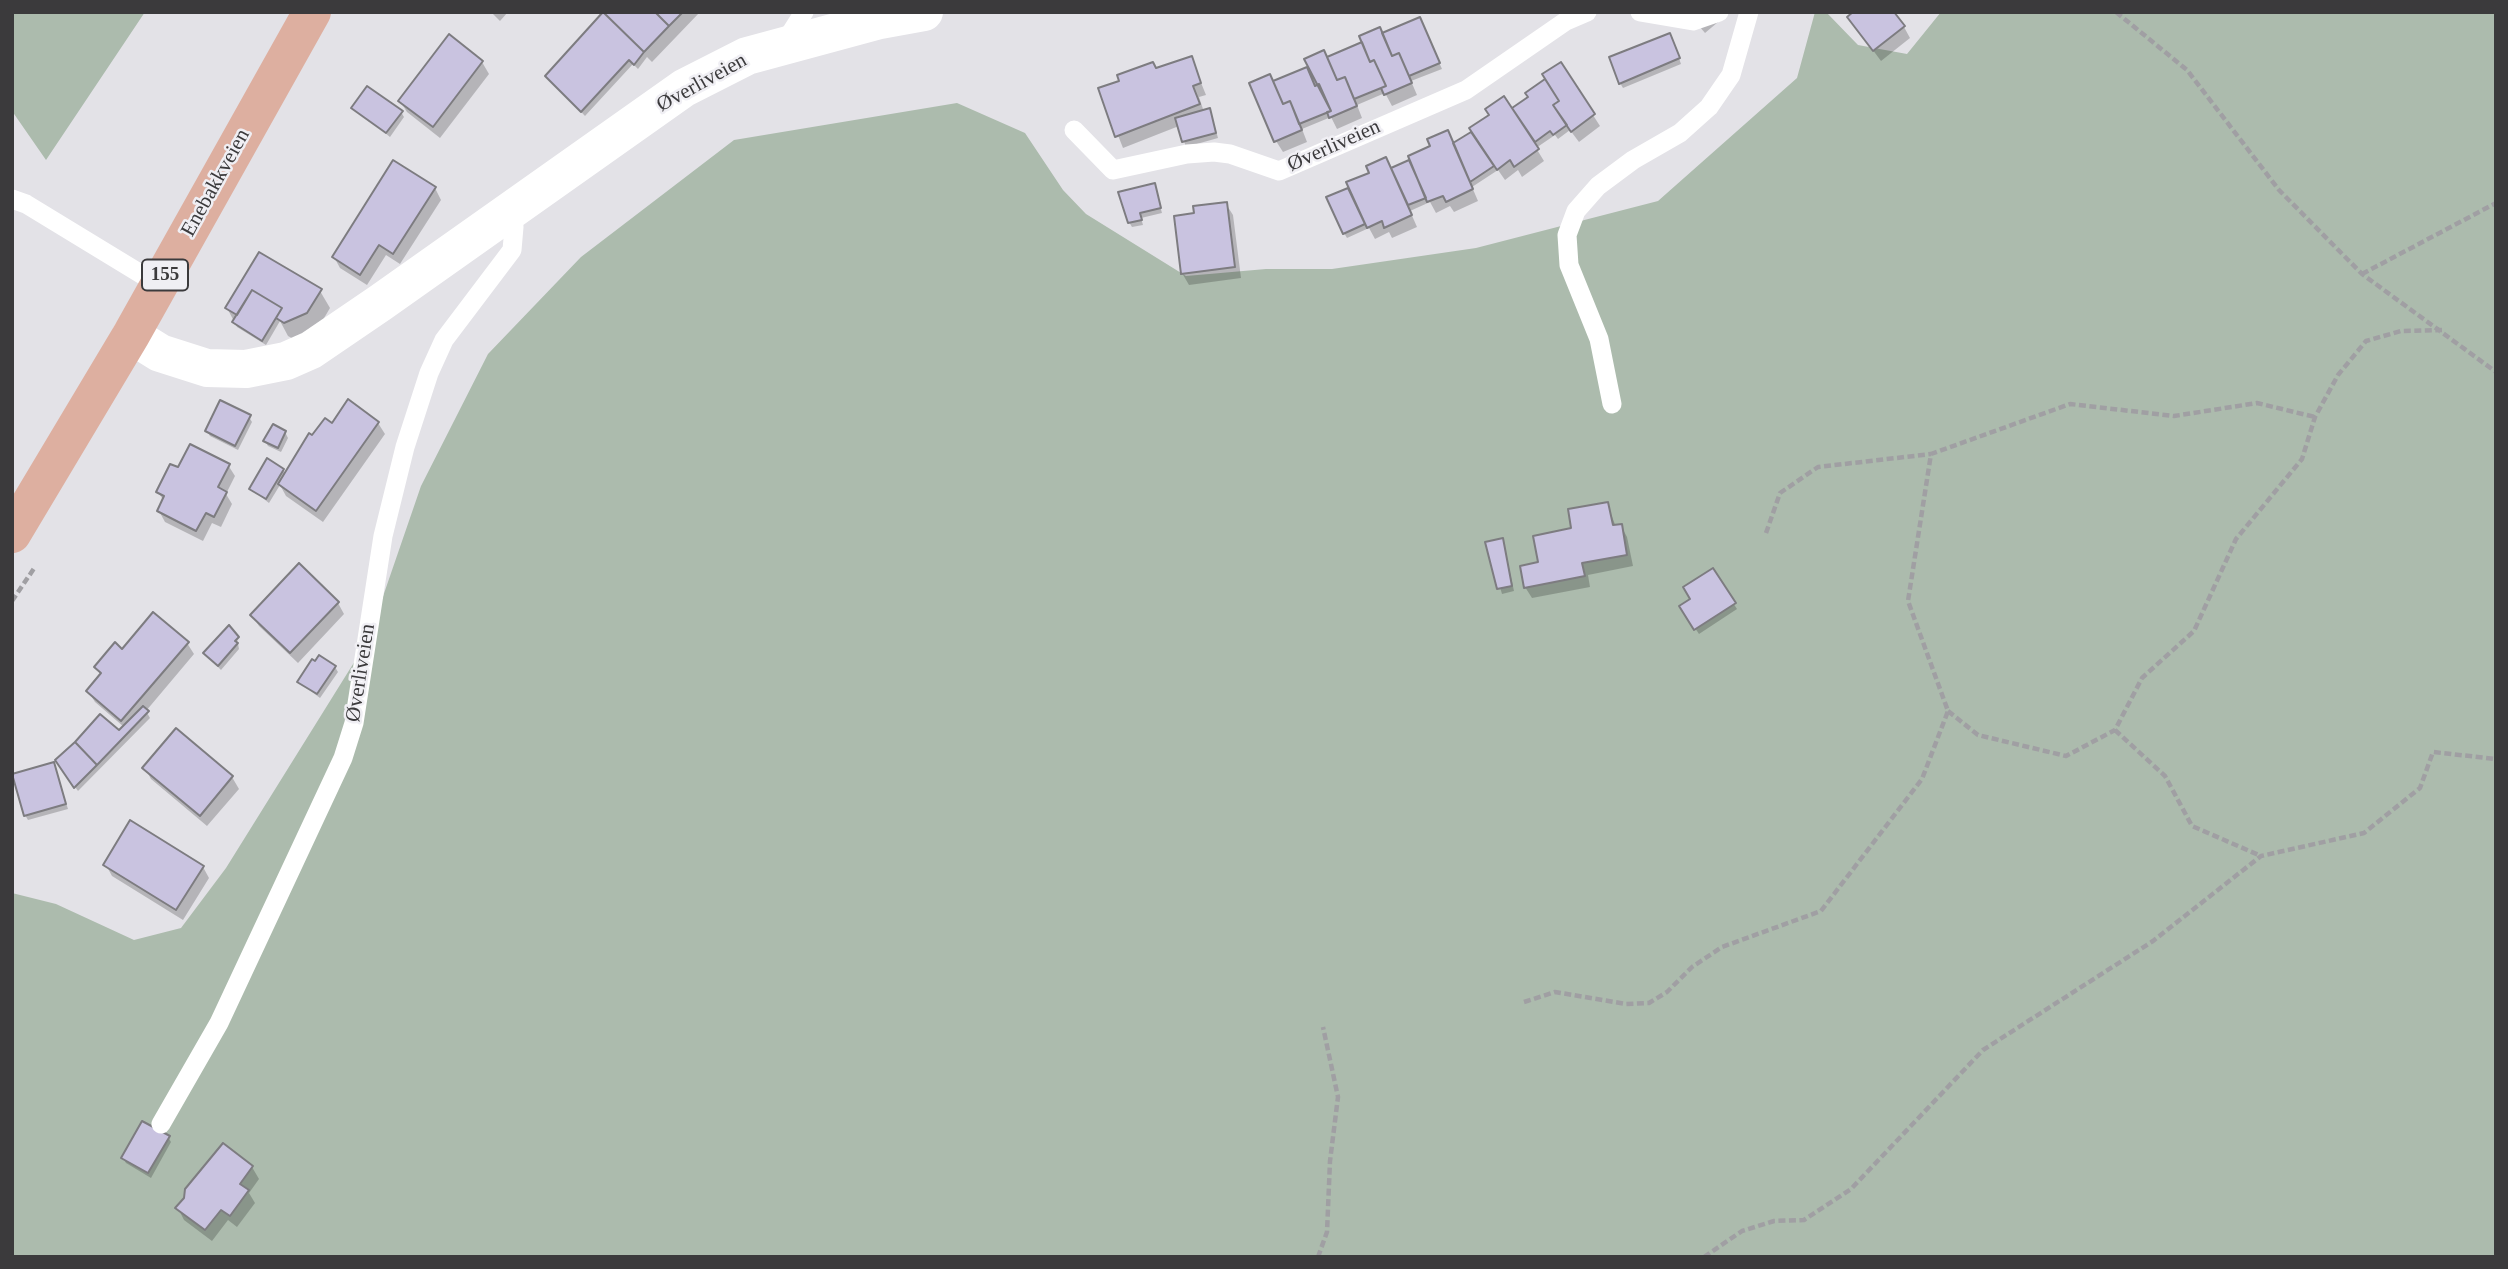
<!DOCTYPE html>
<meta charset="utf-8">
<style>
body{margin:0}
#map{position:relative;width:2508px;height:1269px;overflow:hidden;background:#e3e2e7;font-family:Georgia,serif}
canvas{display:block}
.frame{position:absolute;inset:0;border:14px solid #3b3a3c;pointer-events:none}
</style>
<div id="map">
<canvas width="2508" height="1269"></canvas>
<div class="frame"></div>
</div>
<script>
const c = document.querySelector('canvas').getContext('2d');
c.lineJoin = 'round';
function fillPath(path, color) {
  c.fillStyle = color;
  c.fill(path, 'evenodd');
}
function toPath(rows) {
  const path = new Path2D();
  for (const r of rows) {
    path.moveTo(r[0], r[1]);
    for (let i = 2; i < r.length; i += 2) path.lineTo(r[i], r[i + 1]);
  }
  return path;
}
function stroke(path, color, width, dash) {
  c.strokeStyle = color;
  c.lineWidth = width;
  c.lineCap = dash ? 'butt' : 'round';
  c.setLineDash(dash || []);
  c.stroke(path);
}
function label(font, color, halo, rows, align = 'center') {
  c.font = font + ' Georgia,serif';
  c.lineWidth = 5;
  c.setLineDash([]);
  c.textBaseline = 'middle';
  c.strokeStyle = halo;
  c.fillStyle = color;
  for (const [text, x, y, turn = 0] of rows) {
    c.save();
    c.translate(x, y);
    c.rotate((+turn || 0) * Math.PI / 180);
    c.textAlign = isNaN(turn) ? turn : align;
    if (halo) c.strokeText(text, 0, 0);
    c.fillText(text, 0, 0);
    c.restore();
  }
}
const green = toPath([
 [12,12,145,12,46,160,12,111],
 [1815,12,1826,12,1858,45,1907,54,1941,12,2496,12,2496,1257,12,1257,12,893,56,904,134,940,181,928,226,868,368,640,421,486,488,354,581,257,734,140,957,103,1025,133,1063,190,1086,214,1186,276,1266,269,1332,269,1476,248,1658,201,1797,78]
]);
const shadow = toPath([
 [491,12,508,12,500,21],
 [605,12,700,12,652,62,647,57,638,69,633,64,585,116,547,76],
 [1687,12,1730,12,1705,33],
 [1849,18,1904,27,1910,38,1881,61],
 [1422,24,1442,69,1411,81,1417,95,1392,106,1385,93,1357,105,1362,118,1337,129,1331,117,1302,129,1307,142,1283,152,1276,141,1273,83,1311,77,1327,59,1382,35],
 [449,37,482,62,489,74,440,138,407,112,400,101],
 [1673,41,1681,64,1623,88,1620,83],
 [1191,58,1206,95,1199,97,1204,112,1209,110,1212,116,1218,138,1186,147,1179,126,1123,148,1100,90],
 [1560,64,1600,126,1579,142,1570,130,1558,139,1555,135,1536,148,1544,161,1522,177,1518,170,1505,180,1498,170,1472,187,1478,201,1454,212,1450,206,1436,213,1430,202,1410,211,1417,227,1392,238,1389,232,1375,239,1369,228,1347,238,1344,233,1352,197,1392,170,1409,162,1413,169,1473,133,1520,118,1530,98,1527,94,1547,80],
 [354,108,401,112,404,117,390,137],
 [1154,185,1162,213,1141,218,1143,225,1132,227,1129,222],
 [435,188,441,200,400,264,386,255,367,285,340,268,334,257],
 [1226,204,1233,215,1241,278,1189,285,1182,273,1196,215],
 [320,291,330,308,317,330,295,340,288,336,280,321,266,345,237,327,227,308],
 [249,417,252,422,238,450,210,436,207,431],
 [378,423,385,434,323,522,286,496,280,485,269,503,251,489,283,470,286,475,295,462,293,458,309,435,312,437,332,425],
 [285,432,288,438,281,452,268,446,265,441],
 [228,465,235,476,226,494,232,504,221,527,212,523,203,541,165,522,159,511,164,501,158,492,179,470],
 [1607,504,1616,527,1621,526,1627,537,1633,566,1588,575,1590,587,1532,598,1525,587,1540,563,1573,529],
 [1503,540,1514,591,1502,594,1487,543],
 [1712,571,1737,609,1699,634,1681,607,1692,600],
 [338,603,344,614,298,663,259,626,252,615],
 [237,638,239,649,221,670,205,654],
 [187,643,194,654,146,711,150,718,78,791,60,766,124,727,95,702,88,691,101,676,96,667,122,651],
 [335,667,338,672,320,698,299,682],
 [177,730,232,777,239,789,207,826,151,779,145,768],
 [54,764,68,809,28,820,25,815],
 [106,865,203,867,209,878,183,920,112,876],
 [168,1137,171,1142,151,1178,126,1163,123,1158],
 [252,1167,259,1179,249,1193,255,1203,237,1227,228,1220,212,1241,184,1220,178,1208,185,1198]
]);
const building = toPath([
 [603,12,655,12,669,26,644,52,603,12],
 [603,12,644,52,634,65,629,60,581,112,545,76,603,12],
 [655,12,683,12,669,26,655,12],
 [1853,12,1894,12,1905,26,1873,51,1847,17,1853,12],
 [1420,17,1440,63,1409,76,1399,53,1392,56,1382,33,1420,17],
 [1380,27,1392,56,1399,53,1412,83,1384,95,1381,88,1386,86,1374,60,1370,62,1359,36,1380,27],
 [1670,33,1680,58,1619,84,1609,57,1670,33],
 [449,34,483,61,433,127,398,101,449,34],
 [1362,42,1370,62,1374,60,1386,86,1354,99,1345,77,1337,80,1327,57,1362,42],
 [1324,50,1337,80,1345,77,1357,106,1329,118,1327,112,1331,111,1304,59,1324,50],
 [1192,56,1201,83,1193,86,1200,104,1115,137,1098,88,1119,81,1117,75,1153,62,1156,68,1192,56],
 [1561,62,1595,114,1571,132,1553,105,1559,101,1542,74,1561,62],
 [1307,67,1315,86,1319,84,1331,111,1299,124,1290,101,1283,104,1273,81,1307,67],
 [1270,74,1283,104,1290,101,1302,130,1274,142,1249,83,1270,74],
 [1545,79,1559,101,1553,105,1567,125,1553,135,1550,131,1535,142,1512,108,1528,97,1525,93,1545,79],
 [367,86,403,111,386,133,351,108,367,86],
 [1504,96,1539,149,1514,167,1510,160,1497,170,1469,128,1489,115,1485,109,1504,96],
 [1210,108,1216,133,1182,142,1175,118,1210,108],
 [1448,130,1473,189,1446,202,1443,196,1427,202,1408,156,1430,146,1427,139,1448,130],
 [1471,132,1494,166,1470,182,1453,143,1471,132],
 [1386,157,1412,215,1384,228,1382,221,1367,228,1346,182,1369,173,1366,166,1386,157],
 [393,160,436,187,393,254,379,245,360,275,332,257,393,160],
 [1409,160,1426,198,1408,205,1391,168,1409,160],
 [1155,183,1161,208,1140,213,1142,220,1128,223,1118,192,1155,183],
 [1348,188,1365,224,1343,234,1326,197,1348,188],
 [1227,202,1235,267,1181,274,1174,216,1194,213,1193,206,1227,202],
 [259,252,322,289,307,313,284,323,276,318,282,308,252,290,237,315,225,308,259,252],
 [252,290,282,308,262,341,232,322,252,290],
 [348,399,379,422,316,511,278,484,309,433,312,435,325,418,332,423,348,399],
 [220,400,251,415,235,446,205,431,220,400],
 [273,424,286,431,278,448,263,441,273,424],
 [190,444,230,464,218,487,227,492,214,517,206,513,196,531,157,511,164,496,156,492,170,464,178,467,190,444],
 [267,458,284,469,266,499,249,489,267,458],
 [1608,502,1613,525,1622,524,1627,555,1582,563,1585,576,1524,588,1520,566,1538,562,1533,536,1571,528,1568,509,1608,502],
 [1503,538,1512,586,1497,589,1485,542,1503,538],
 [299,563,339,602,290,653,250,615,299,563],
 [1713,568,1736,603,1694,630,1679,606,1690,599,1683,587,1713,568],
 [153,612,189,642,121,721,86,691,101,673,94,667,115,642,122,649,153,612],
 [229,625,239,637,235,641,238,643,218,666,203,653,229,625],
 [319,655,336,666,317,694,297,682,312,659,315,661,319,655],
 [143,706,149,711,97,765,75,742,100,714,119,730,143,706],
 [176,728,233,776,200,816,142,768,176,728],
 [75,742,97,765,74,788,55,760,75,742],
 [54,762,66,804,24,816,12,774,54,762],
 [130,820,204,866,176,910,103,865,130,820],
 [142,1121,170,1136,148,1173,121,1158,142,1121],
 [223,1143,253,1166,240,1184,249,1190,230,1216,221,1210,205,1230,175,1208,184,1198,185,1189,223,1143]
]);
const path = toPath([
 [2116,12,2187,70,2279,190,2362,274,2496,372],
 [2362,274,2496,203],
 [1766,533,1780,493,1818,467,1931,454],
 [12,601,35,567],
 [1948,711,1978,735,2066,756,2115,730,2142,678,2194,631,2236,539,2302,459,2315,417,2338,375,2366,341,2401,331,2442,330],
 [2115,730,2165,776,2192,826,2261,856],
 [1524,1002,1555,992,1626,1004,1649,1003,1667,992,1692,967,1722,947,1821,911,1922,779,1948,711,1908,601,1931,454,2070,404,2174,416,2257,403,2315,417],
 [1318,1257,1327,1232,1330,1161,1338,1097,1323,1027],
 [1704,1257,1742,1231,1774,1221,1804,1220,1851,1189,1983,1050,2153,941,2261,856,2364,833,2420,788,2433,752,2496,759]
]);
const service = toPath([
 [1640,12,1693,21,1719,12],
 [785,42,804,12],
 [1074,130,1113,170,1187,154,1214,152,1230,154,1279,171,1466,90,1566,21,1587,12],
 [12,199,26,204,159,285],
 [1612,404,1599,339,1569,265,1567,235,1576,211,1598,186,1633,160,1680,133,1709,107,1731,75,1749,12],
 [161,1124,219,1023,343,758,354,723,383,536,405,447,429,373,444,340,512,250,514,227,506,213]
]);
const minor = toPath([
 [131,335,160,353,207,368,246,369,286,361,311,350,380,303,684,88,747,56,880,20,924,12]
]);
const primary = toPath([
 [12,534,131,335,312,12]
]);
const shields = [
 [165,275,46]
];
const shieldNames = [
 ["155",165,275]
];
const streetNames = [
 ["Øverliveien",702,83,-29],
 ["Øverliveien",1334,146,-24],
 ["Enebakkveien",216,183,-61],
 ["Øverliveien",361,673,-81]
];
fillPath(green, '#acbbad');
fillPath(shadow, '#0003');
fillPath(building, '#c9c3e0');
stroke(building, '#7d7c80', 2);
stroke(path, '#a09fa3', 4.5, [7, 3.5]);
stroke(service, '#fff', 19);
stroke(minor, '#fff', 38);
stroke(primary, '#ddafa0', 38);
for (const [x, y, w] of shields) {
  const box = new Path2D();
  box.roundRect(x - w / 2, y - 15.5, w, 31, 5);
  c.fillStyle = '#f0eff4';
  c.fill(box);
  stroke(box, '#3b3a3c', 2);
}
label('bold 19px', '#3b3a3c', null, shieldNames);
label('21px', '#3b3a3c', '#f0eff4', streetNames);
</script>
